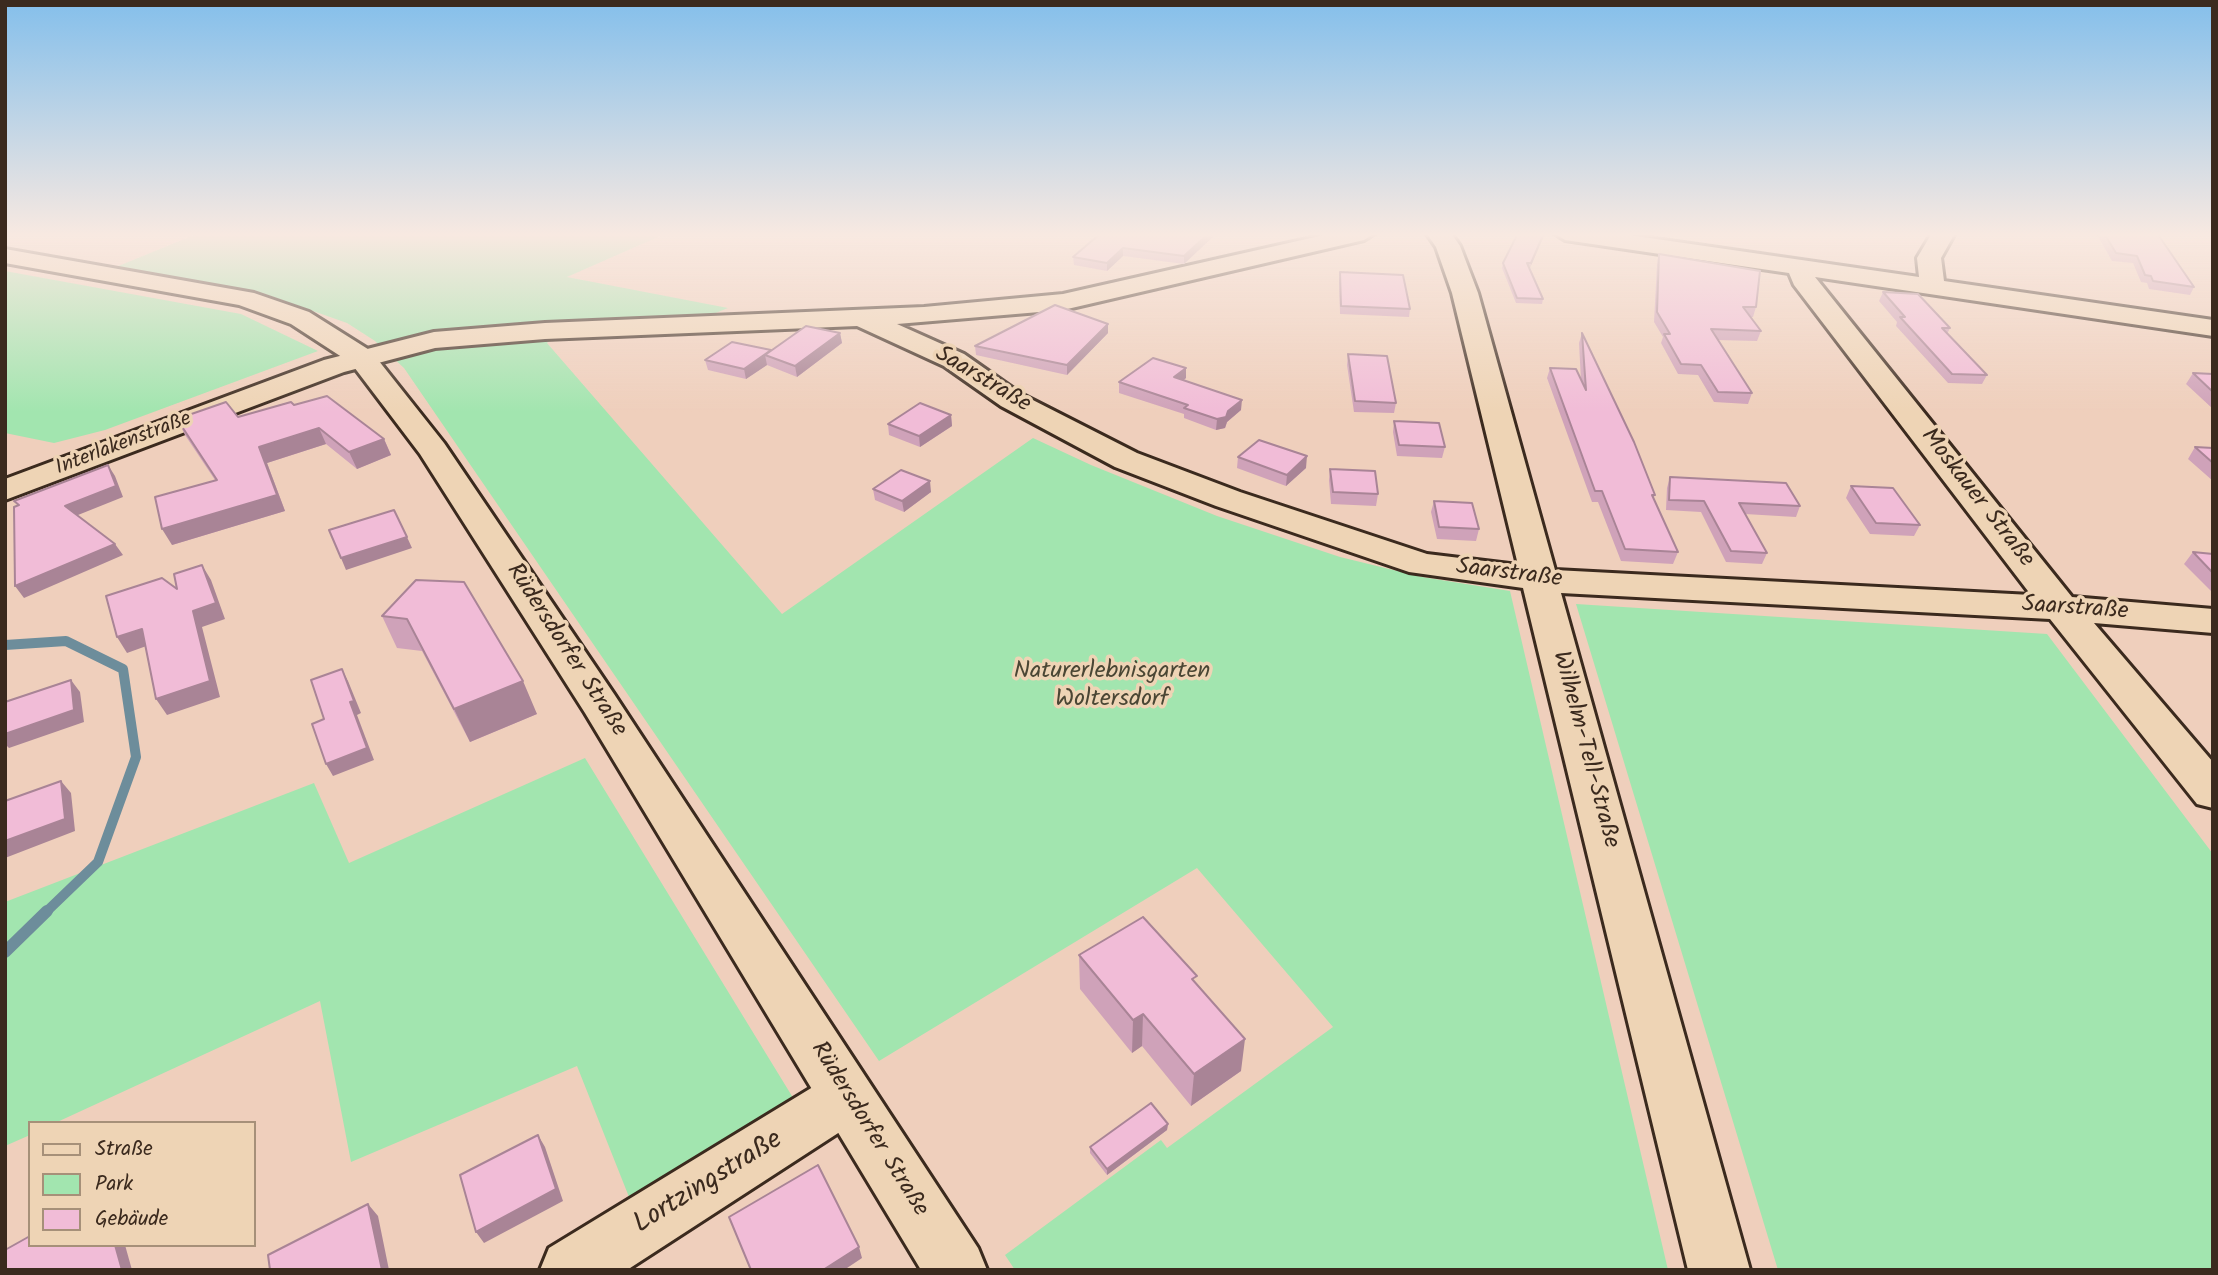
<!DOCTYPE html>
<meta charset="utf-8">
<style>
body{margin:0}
#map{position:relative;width:2218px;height:1275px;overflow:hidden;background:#efcfbc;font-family:Kalam,sans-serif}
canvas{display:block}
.frame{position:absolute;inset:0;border:7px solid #3b2a1e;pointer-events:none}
.legend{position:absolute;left:28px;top:1121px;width:228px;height:126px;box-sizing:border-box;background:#eed4b5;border:2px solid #a69079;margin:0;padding:9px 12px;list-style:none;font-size:21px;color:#3b2a1e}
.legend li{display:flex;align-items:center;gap:14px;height:35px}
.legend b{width:35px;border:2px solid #a69079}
</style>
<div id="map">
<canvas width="2218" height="1275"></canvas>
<div class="frame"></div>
<ul class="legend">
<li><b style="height:9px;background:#eed4b5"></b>Straße</li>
<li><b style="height:19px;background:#a2e5af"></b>Park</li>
<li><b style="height:19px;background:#f1bcd7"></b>Gebäude</li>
</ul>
</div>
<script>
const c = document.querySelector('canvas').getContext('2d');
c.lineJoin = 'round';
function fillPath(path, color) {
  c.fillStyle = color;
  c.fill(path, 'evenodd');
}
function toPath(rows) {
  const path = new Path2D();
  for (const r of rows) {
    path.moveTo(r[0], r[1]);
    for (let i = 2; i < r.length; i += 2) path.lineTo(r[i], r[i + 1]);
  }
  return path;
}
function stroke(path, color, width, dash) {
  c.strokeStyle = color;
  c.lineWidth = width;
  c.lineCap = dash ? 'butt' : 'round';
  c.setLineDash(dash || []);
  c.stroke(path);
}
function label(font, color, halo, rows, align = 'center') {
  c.font = font + ' Kalam,sans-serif';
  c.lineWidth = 7;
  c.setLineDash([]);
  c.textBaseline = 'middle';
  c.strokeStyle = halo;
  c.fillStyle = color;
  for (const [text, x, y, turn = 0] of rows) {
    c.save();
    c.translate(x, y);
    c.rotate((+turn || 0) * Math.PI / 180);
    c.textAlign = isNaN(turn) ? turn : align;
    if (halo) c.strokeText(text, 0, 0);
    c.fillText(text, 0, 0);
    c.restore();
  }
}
const green = toPath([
 [199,233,667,233,567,277,728,308,701,319,567,323,547,343,782,614,1033,438,1091,465,1217,516,1340,557,1422,577,1510,591,1668,1270,1015,1270,1005,1255,1161,1140,1167,1148,1333,1027,1197,868,879,1061,404,368,375,341,347,323,262,293,111,269],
 [5,271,241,314,318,351,105,430,54,443,5,433],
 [1576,604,2047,634,2213,854,2213,1270,1778,1270],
 [585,758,795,1101,633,1207,577,1066,351,1162,320,1001,55,1123,30,1123,30,1135,5,1146,5,902,314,783,349,863]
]);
const streamFar1 = toPath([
 [5,645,66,641,123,669,136,757,98,862,45,913]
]);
const stream = toPath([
 [5,952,47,911]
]);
const minor = toPath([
 [1333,233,1375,233,1364,240,1063,310,897,324,964,354,1021,394,1137,453,1240,492,1427,554,1518,565,1452,293,1436,247,1427,234,1451,233,1460,246,1478,293,1555,570,2031,595,1794,285,1789,273,1565,240,1554,233,1615,233,1919,277,1917,258,1932,233,1955,233,1941,258,1944,281,2213,320,2213,336,1815,277,2072,597,2213,609,2213,633,2094,623,2213,762,2213,808,2197,804,2050,619,1561,593,1750,1270,1688,1270,1523,588,1409,572,1216,506,1115,467,1001,406,944,366,857,326,545,339,435,348,344,372,5,500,5,479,324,360,434,332,545,323,924,307,1063,294,1333,233],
 [846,1071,866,1079,874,1097,866,1115,627,1270,540,1270,549,1248,826,1079,846,1071]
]);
const major = toPath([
 [5,249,254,293,309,312,371,351,444,443,614,694,978,1248,987,1270,921,1270,585,713,420,454,351,363,291,324,239,305,5,263,5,249]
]);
const wall = toPath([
 [1101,233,1217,233,1184,264,1123,256,1107,271,1074,265,1073,257],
 [1545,233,1529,268,1543,299,1542,304,1516,303,1502,268,1503,263],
 [2096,233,2157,233,2194,287,2190,295,2149,289,2147,283,2141,282,2133,263,2112,261],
 [1659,254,1756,307,1753,317,1751,317,1761,331,1757,341,1717,340,1752,393,1748,404,1714,402,1698,375,1678,374,1661,343,1663,337,1654,322,1657,264],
 [1340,272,1410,309,1409,317,1340,314,1339,280],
 [1883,292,1950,328,1947,334,1987,375,1982,384,1948,383,1896,326,1897,322,1879,301],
 [840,333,842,343,797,377,767,365,746,379,708,370,705,360,771,350],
 [1108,333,1067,375,976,355,975,346],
 [1582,333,1655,495,1653,499,1678,552,1673,564,1621,561,1598,502,1592,502,1547,378,1550,368,1581,381,1579,343],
 [1348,354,1396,403,1394,413,1354,412,1347,365],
 [1186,368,1186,378,1184,380,1241,410,1227,422,1225,428,1216,430,1184,418,1184,414,1119,393,1119,382],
 [2193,373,2213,374,2213,409,2186,384],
 [294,405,384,439,391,455,357,469,326,444,267,463,285,511,172,545,215,480,185,435,177,419,238,417],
 [951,415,952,426,920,447,889,435,888,424],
 [1394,421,1445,447,1442,458,1397,456,1393,432],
 [2195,447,2213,448,2213,481,2188,459],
 [1238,457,1306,468,1286,486,1237,468],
 [1330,469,1378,494,1376,506,1331,504,1329,480],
 [1670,477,1800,506,1796,517,1745,514,1767,553,1762,564,1726,562,1701,512,1666,510,1667,488],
 [1851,486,1920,525,1914,536,1870,534,1846,498],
 [873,489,931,492,904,512,875,500],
 [1434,501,1479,529,1476,541,1437,539,1431,512],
 [2193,552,2213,554,2213,593,2184,564],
 [416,580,537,714,470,742,422,651,397,648,382,616],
 [1079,955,1196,984,1241,1071,1191,1106,1142,1046,1132,1053,1080,989],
 [1168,1124,1167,1130,1107,1175,1090,1153,1090,1147]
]);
const shadedWall = toPath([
 [1209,233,1217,233,1184,264,1184,256],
 [1544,233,1545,233,1530,268,1531,263],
 [1123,248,1123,256,1107,271,1107,263],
 [1108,324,1108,333,1067,375,1067,365],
 [840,333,842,343,797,377,795,366],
 [765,355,767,365,746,379,744,369],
 [1186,368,1186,378,1174,387,1174,377],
 [1242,400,1241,410,1227,422,1225,428,1216,430,1217,419],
 [951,415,952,426,920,447,919,436],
 [319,428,326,444,267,463,285,511,172,545,162,529,259,447],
 [384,439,391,455,357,469,349,452],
 [1307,456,1306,468,1286,486,1287,475],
 [108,465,115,476,123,497,73,517,65,506],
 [930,481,931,492,904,512,902,501],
 [407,537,412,548,346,570,341,558],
 [115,544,123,555,24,598,15,586],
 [202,565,211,580,225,619,202,627,220,697,167,715,156,699],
 [142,629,152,644,127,653,117,637],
 [342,669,348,681,361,713,357,715,374,760,333,776,326,764],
 [71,680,80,692,84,722,9,748,5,744,5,734],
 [523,681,537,714,470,742,454,709],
 [61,781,71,793,75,831,5,858,5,841],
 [1143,1014,1142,1046,1132,1053,1133,1020],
 [1245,1039,1241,1071,1191,1106,1194,1074],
 [1168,1124,1167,1130,1107,1175,1107,1169],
 [538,1135,545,1147,563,1201,484,1243,476,1232],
 [368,1204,378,1216,389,1270,382,1270],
 [115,1245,125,1245,132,1270,122,1270],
 [859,1247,862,1258,844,1270,823,1270]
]);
const building = toPath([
 [1101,233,1209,233,1184,256,1123,248,1107,263,1073,257,1101,233],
 [1518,233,1544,233,1531,263,1527,263,1543,299,1517,298,1503,263,1518,233],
 [2104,233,2157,233,2194,287,2153,281,2151,276,2145,275,2137,256,2116,253,2104,233],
 [1659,254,1760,271,1756,307,1743,307,1761,331,1711,329,1752,393,1718,392,1701,365,1681,364,1664,334,1670,334,1657,312,1659,254],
 [1340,272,1403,275,1410,309,1341,306,1340,272],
 [1883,292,1918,294,1950,328,1942,328,1987,375,1952,374,1900,317,1905,317,1883,292],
 [1055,305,1108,324,1067,365,975,346,1055,305],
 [806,326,840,333,795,366,765,355,806,326],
 [1582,333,1634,442,1655,495,1652,495,1678,552,1625,549,1602,491,1595,491,1550,368,1576,369,1586,390,1582,333],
 [732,342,771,350,744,369,705,360,732,342],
 [1348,354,1387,356,1396,403,1355,401,1348,354],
 [1153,358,1186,368,1174,377,1242,400,1228,411,1226,417,1217,419,1184,408,1188,405,1119,382,1153,358],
 [2193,373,2213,374,2213,392,2193,373],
 [327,396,384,439,349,452,319,428,259,447,277,495,162,529,155,497,217,480,177,419,226,402,238,417,291,402,294,405,327,396],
 [920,403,951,415,919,436,888,424,920,403],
 [1394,421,1439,423,1445,447,1399,445,1394,421],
 [1259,440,1307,456,1287,475,1238,457,1259,440],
 [2195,447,2213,448,2213,463,2195,447],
 [108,465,116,486,65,506,115,544,15,586,14,507,19,505,14,501,108,465],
 [1330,469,1375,471,1378,494,1333,492,1330,469],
 [901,470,930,481,902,501,873,489,901,470],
 [1670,477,1786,483,1800,506,1739,503,1767,553,1731,551,1704,501,1669,500,1670,477],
 [1851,486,1893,488,1920,525,1876,523,1851,486],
 [1434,501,1472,503,1479,529,1439,527,1434,501],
 [394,510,407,537,341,558,329,530,394,510],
 [2193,552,2213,554,2213,573,2193,552],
 [202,565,216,603,193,611,210,681,156,699,142,629,117,637,106,596,162,578,177,589,174,574,202,565],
 [416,580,464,582,523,681,454,709,407,619,382,616,416,580],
 [342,669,354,701,350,702,367,748,326,764,312,724,324,719,311,680,342,669],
 [71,680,74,710,5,734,5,702,71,680],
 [61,781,65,819,5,841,5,801,61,781],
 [1143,917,1197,976,1192,979,1245,1039,1194,1074,1143,1014,1133,1020,1079,955,1143,917],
 [1151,1103,1168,1124,1107,1169,1090,1147,1151,1103],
 [538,1135,556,1189,476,1232,460,1175,538,1135],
 [818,1165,859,1247,823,1270,751,1270,729,1217,818,1165],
 [368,1204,382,1270,270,1270,268,1255,368,1204],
 [30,1236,30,1245,115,1245,122,1270,5,1270,5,1250,30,1236]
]);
const farStreetnames = [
 ["Interlakenstraße",124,445,-21]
];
const streetNames = [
 ["Saarstraße",982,381,31],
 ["Moskauer Straße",1976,499,52],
 ["Saarstraße",1509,575,7],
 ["Saarstraße",2075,610,4],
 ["Rüdersdorfer Straße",565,651,57],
 ["Wilhelm-Tell-Straße",1584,750,75],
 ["Rüdersdorfer Straße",868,1130,58]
];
const parkNames = [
 ["Naturerlebnisgarten",1112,673],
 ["Woltersdorf",1112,701]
];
const nearStreetnames = [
 ["Lortzingstraße",709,1184,-32]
];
fillPath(green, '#a2e5af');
stroke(streamFar1, '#6d8d9b', 10);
stroke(stream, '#6d8d9b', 12);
stroke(minor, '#3b2a1e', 6);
stroke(major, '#3b2a1e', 6);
fillPath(minor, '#eed4b5');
fillPath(major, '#eed4b5');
fillPath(wall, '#cfa2b9');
fillPath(shadedWall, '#a98496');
fillPath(building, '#f1bcd7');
stroke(building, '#a98496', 2);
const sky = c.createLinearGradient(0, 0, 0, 412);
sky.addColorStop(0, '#84bfeb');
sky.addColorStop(0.57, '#f8e9e1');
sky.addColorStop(1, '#f8e9e100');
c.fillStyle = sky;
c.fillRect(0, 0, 2218, 412);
label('21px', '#3b2a1e', '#eed4b5', farStreetnames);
label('24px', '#3b2a1e', '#eed4b5', streetNames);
label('24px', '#4a4634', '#eed4b5', parkNames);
label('28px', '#3b2a1e', '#eed4b5', nearStreetnames);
</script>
